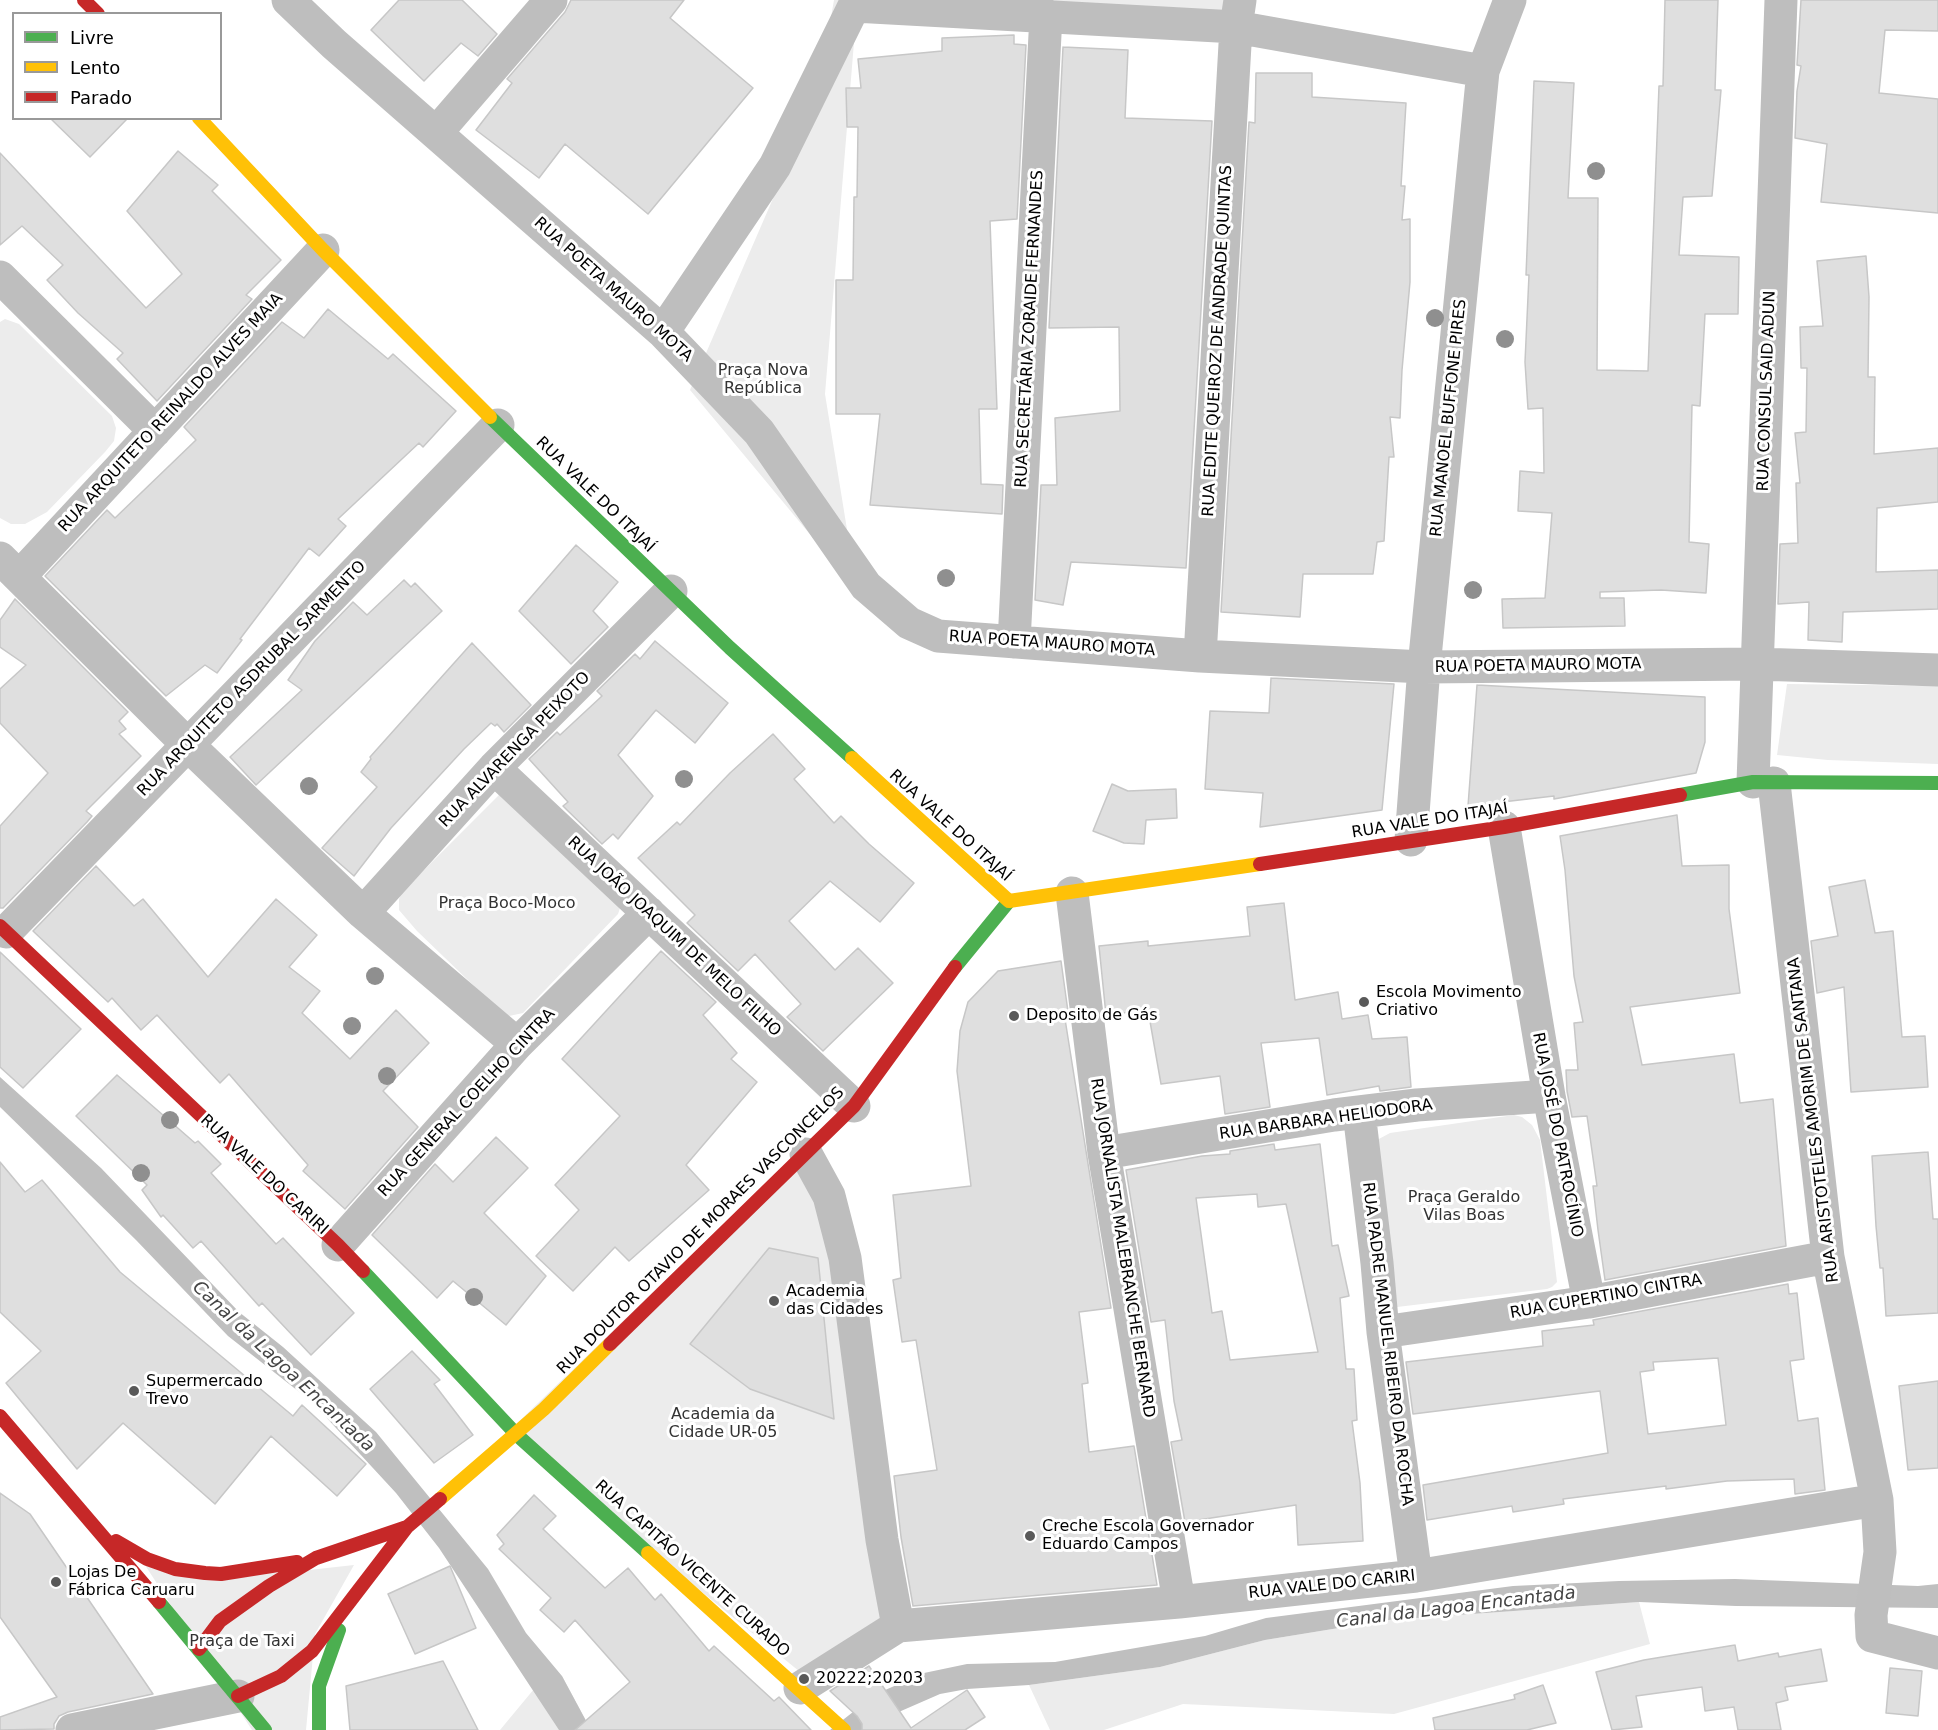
<!DOCTYPE html>
<meta charset="utf-8">
<style>
body{margin:0}
#map{position:relative;width:1938px;height:1730px;overflow:hidden;background:#fff;font-family:"DejaVu Sans",sans-serif}
canvas{display:block}
.legend{position:absolute;left:12px;top:12px;width:210px;height:108px;box-sizing:border-box;background:#fff;border:2px solid #999;margin:0;padding:8px 10px;list-style:none;font-size:18px;color:#000}
.legend li{display:flex;align-items:center;gap:12px;height:30px}
.legend b{width:30px;border:2px solid #999}
</style>
<div id="map">
<canvas width="1938" height="1730"></canvas>
<ul class="legend">
<li><b style="height:8px;background:#4caf50"></b>Livre</li>
<li><b style="height:8px;background:#ffc107"></b>Lento</li>
<li><b style="height:8px;background:#c62828"></b>Parado</li>
</ul>
</div>
<script>
const c = document.querySelector('canvas').getContext('2d');
c.lineJoin = 'round';
function fillPath(path, color) {
  c.fillStyle = color;
  c.fill(path, 'evenodd');
}
function toPath(rows) {
  const path = new Path2D();
  for (const r of rows) {
    path.moveTo(r[0], r[1]);
    for (let i = 2; i < r.length; i += 2) path.lineTo(r[i], r[i + 1]);
  }
  return path;
}
function stroke(path, color, width, dash) {
  c.strokeStyle = color;
  c.lineWidth = width;
  c.lineCap = dash ? 'butt' : 'round';
  c.setLineDash(dash || []);
  c.stroke(path);
}
function label(font, color, halo, rows, align = 'center') {
  c.font = font + ' "DejaVu Sans",sans-serif';
  c.lineWidth = 6;
  c.setLineDash([]);
  c.textBaseline = 'middle';
  c.strokeStyle = halo;
  c.fillStyle = color;
  for (const [text, x, y, turn = 0] of rows) {
    c.save();
    c.translate(x, y);
    c.rotate((+turn || 0) * Math.PI / 180);
    c.textAlign = isNaN(turn) ? turn : align;
    if (halo) c.strokeText(text, 0, 0);
    c.fillText(text, 0, 0);
    c.restore();
  }
}
const green = toPath([
 [834,0,1249,0,1246,34,857,6,825,394,857,591,690,390,817,97],
 [5,319,19,324,112,416,116,428,114,441,105,452,47,512,25,524,11,524,0,518,0,322],
 [1787,684,1938,686,1938,764,1828,760,1777,755],
 [499,795,620,908,618,914,523,1013,509,1016,499,1010,417,931,399,910,399,899,402,892],
 [1514,1115,1522,1117,1532,1125,1540,1140,1557,1282,1552,1287,1547,1289,1397,1307,1377,1140,1390,1133],
 [800,1150,849,1254,884,1635,805,1676,507,1433],
 [143,1562,282,1573,354,1565,315,1634,306,1730,252,1730],
 [1639,1602,1650,1644,1394,1714,1183,1704,1104,1730,1050,1730,1029,1685,1160,1667,1265,1640,1388,1620],
 [562,1676,591,1730,500,1730,534,1689]
]);
const water = toPath([
 [0,1077,101,1168,239,1312,283,1347,376,1432,488,1569,526,1633,562,1676,591,1730,559,1730,439,1548,396,1493,312,1402,228,1336,136,1240,0,1107],
 [1735,1579,1918,1586,1938,1584,1938,1608,1736,1606,1639,1602,1388,1620,1265,1640,1160,1667,1029,1685,967,1689,940,1694,885,1718,867,1730,830,1730,876,1694,924,1673,967,1664,1055,1662,1205,1636,1266,1618,1513,1586,1619,1581]
]);
const building = toPath([
 [399,0,462,0,497,34,478,56,461,43,424,81,371,30,399,0],
 [571,0,684,0,670,18,753,88,648,214,565,144,539,178,476,130,512,83,507,79,565,12,571,0],
 [1665,0,1718,0,1715,90,1721,90,1712,196,1683,197,1679,255,1739,257,1738,314,1705,314,1700,406,1692,405,1689,542,1709,544,1706,593,1661,590,1600,592,1600,598,1624,598,1625,626,1503,628,1502,599,1545,598,1552,513,1518,511,1520,471,1544,473,1543,408,1528,409,1525,362,1529,275,1526,275,1534,81,1574,83,1568,198,1598,198,1597,370,1648,371,1659,86,1663,86,1665,0],
 [1801,0,1938,0,1938,31,1885,30,1879,93,1938,99,1938,213,1821,202,1827,144,1795,138,1797,91,1801,66,1797,65,1801,0],
 [1014,35,1014,44,1026,45,1017,219,990,221,997,409,979,409,981,484,1003,485,1002,514,870,505,880,414,836,414,836,280,853,280,854,197,857,197,858,127,847,127,846,88,861,88,858,59,942,51,942,38,1014,35],
 [1063,47,1128,50,1125,118,1212,121,1186,568,1071,562,1063,605,1035,600,1041,485,1057,485,1055,418,1120,411,1119,327,1049,328,1063,47],
 [1256,73,1312,73,1312,97,1406,103,1401,186,1405,186,1402,220,1410,219,1410,282,1402,370,1400,418,1390,417,1394,457,1389,457,1384,541,1377,542,1373,574,1303,574,1300,617,1221,612,1249,122,1255,123,1256,73],
 [50,118,70,118,127,119,90,157,50,118],
 [178,151,218,185,212,191,281,260,246,295,252,299,157,401,117,359,123,353,78,313,47,280,63,265,22,226,0,245,0,153,146,308,182,274,127,211,178,151],
 [1866,256,1869,297,1868,377,1875,377,1874,454,1938,448,1938,502,1877,508,1876,572,1938,570,1938,609,1843,612,1842,642,1808,640,1809,602,1778,604,1780,544,1798,543,1796,483,1800,483,1795,433,1806,432,1807,368,1801,368,1800,327,1823,326,1817,261,1866,256],
 [328,309,388,359,393,354,456,411,423,447,419,443,338,519,346,526,319,556,309,548,240,639,242,640,217,673,205,665,166,696,45,576,107,510,115,518,196,440,184,427,282,322,304,338,328,309],
 [576,545,618,582,593,611,608,627,571,664,519,611,576,545],
 [404,580,411,587,415,583,442,611,256,785,230,757,302,690,288,680,315,641,353,602,367,615,404,580],
 [15,599,128,712,119,721,126,729,119,734,141,756,86,811,92,816,87,822,3,908,0,908,0,826,48,773,0,723,0,689,26,665,0,647,0,620,15,599],
 [655,641,728,703,695,743,656,710,618,755,653,796,618,839,613,834,602,844,567,810,563,806,568,802,529,759,557,732,560,735,602,696,597,691,635,654,640,659,655,641],
 [472,643,531,705,504,732,497,724,495,726,491,723,464,749,391,828,354,876,322,848,377,787,361,772,371,759,370,757,472,643],
 [1271,678,1394,684,1382,810,1260,827,1263,793,1205,789,1210,711,1269,713,1271,678],
 [1477,685,1705,697,1705,742,1696,773,1554,799,1554,796,1468,806,1477,685],
 [773,734,805,769,794,779,834,823,841,816,869,844,914,883,880,922,830,881,789,921,835,970,858,948,893,983,823,1051,787,1017,801,1004,755,954,738,971,687,923,695,915,638,858,677,822,680,825,730,773,773,734],
 [1112,784,1128,791,1176,789,1177,818,1146,820,1144,844,1124,843,1093,831,1112,784],
 [1677,815,1682,866,1729,865,1729,909,1740,993,1630,1007,1642,1065,1734,1054,1740,1103,1773,1099,1786,1246,1605,1280,1598,1230,1593,1186,1597,1186,1587,1116,1572,1117,1567,1091,1566,1070,1578,1070,1574,1023,1583,1022,1574,976,1565,870,1560,836,1677,815],
 [96,866,134,906,143,899,208,977,276,899,317,935,289,967,320,991,302,1013,350,1059,396,1010,429,1043,383,1091,418,1127,345,1209,303,1171,308,1165,229,1074,220,1083,157,1015,141,1030,112,998,108,1002,33,931,96,866],
 [1865,880,1875,933,1893,931,1902,1037,1925,1036,1928,1087,1851,1092,1844,987,1817,993,1811,941,1838,936,1829,887,1865,880],
 [1284,903,1295,1000,1338,992,1342,1019,1368,1015,1372,1039,1407,1037,1411,1087,1380,1091,1379,1086,1327,1095,1319,1038,1261,1043,1270,1107,1225,1114,1220,1076,1161,1084,1148,1010,1106,1015,1099,946,1148,941,1148,946,1250,936,1247,907,1284,903],
 [661,951,716,1002,703,1015,737,1053,731,1059,757,1082,686,1165,709,1190,629,1261,615,1247,573,1291,536,1256,579,1210,555,1185,620,1116,562,1059,661,951],
 [0,952,81,1029,23,1088,0,1067,0,952],
 [1061,961,1069,1019,1065,1019,1111,1308,1079,1312,1088,1383,1082,1384,1089,1452,1134,1446,1157,1585,913,1606,901,1537,894,1476,937,1470,916,1340,902,1342,893,1280,901,1278,893,1195,971,1186,957,1071,960,1031,968,1002,998,971,1061,961],
 [117,1075,195,1143,198,1141,221,1164,211,1173,276,1244,283,1238,354,1313,311,1355,262,1303,259,1306,201,1241,193,1248,163,1215,161,1217,142,1190,147,1185,76,1116,117,1075],
 [496,1137,528,1168,484,1213,546,1276,506,1325,453,1281,437,1298,372,1235,435,1164,453,1182,496,1137],
 [1274,1144,1275,1150,1320,1144,1332,1246,1338,1245,1349,1296,1340,1298,1346,1369,1354,1369,1357,1420,1352,1421,1360,1483,1363,1541,1298,1545,1296,1505,1185,1522,1171,1442,1182,1440,1174,1401,1165,1320,1151,1322,1126,1170,1202,1156,1230,1154,1230,1151,1274,1144],
 [1257,1194,1258,1207,1286,1204,1318,1352,1230,1360,1222,1311,1212,1313,1196,1198,1257,1194],
 [1928,1152,1933,1219,1938,1219,1938,1313,1886,1316,1883,1268,1880,1268,1876,1226,1872,1156,1928,1152],
 [0,1162,25,1192,42,1180,120,1272,293,1416,302,1405,366,1464,337,1496,271,1436,215,1504,123,1423,77,1469,6,1383,41,1351,0,1312,0,1162],
 [769,1248,818,1258,834,1419,750,1389,690,1344,769,1248],
 [1788,1284,1789,1294,1797,1293,1804,1359,1790,1361,1798,1421,1818,1418,1825,1490,1795,1494,1794,1479,1727,1481,1666,1489,1666,1486,1563,1499,1564,1504,1513,1512,1512,1506,1427,1520,1423,1485,1608,1453,1600,1391,1413,1414,1406,1362,1543,1346,1542,1331,1594,1325,1593,1320,1788,1284],
 [1718,1358,1726,1425,1648,1434,1640,1372,1654,1370,1653,1362,1718,1358],
 [412,1351,440,1380,434,1384,473,1435,434,1463,370,1389,412,1351],
 [1938,1381,1938,1468,1908,1470,1899,1386,1938,1381],
 [0,1493,30,1514,153,1694,68,1712,59,1716,54,1724,54,1729,0,1730,0,1717,57,1697,0,1617,0,1493],
 [534,1495,556,1516,543,1529,605,1588,628,1568,655,1600,661,1594,709,1651,714,1646,774,1701,779,1697,811,1730,575,1730,630,1682,575,1620,564,1632,540,1610,551,1598,499,1549,504,1544,497,1535,534,1495],
 [450,1566,476,1628,415,1654,388,1594,450,1566],
 [1735,1645,1738,1661,1778,1653,1779,1657,1821,1649,1827,1681,1785,1687,1788,1700,1776,1703,1781,1730,1738,1730,1734,1707,1705,1711,1702,1687,1636,1696,1642,1727,1612,1730,1596,1672,1644,1660,1735,1645],
 [443,1661,478,1730,350,1730,346,1686,443,1661],
 [869,1666,911,1728,967,1690,985,1717,965,1730,862,1730,862,1724,857,1716,830,1691,869,1666],
 [1890,1668,1922,1671,1918,1716,1886,1713,1890,1668],
 [1543,1685,1556,1723,1527,1730,1435,1730,1433,1718,1515,1699,1514,1695,1543,1685]
]);
const street = toPath([
 [288,0,334,44,663,332,759,432,866,586,909,623,938,636,1200,656,1424,667,1757,664,1938,670],
 [854,6,1236,27,1483,71],
 [437,132,551,0],
 [0,277,155,431],
 [663,332,775,166,857,0],
 [0,558,188,745,363,913,517,1044],
 [19,577,323,250],
 [1014,642,1046,15],
 [1200,656,1236,27,1240,0],
 [494,768,854,1106],
 [1753,782,1781,0],
 [1774,783,1828,1257,1877,1500,1880,1552,1871,1615,1872,1636,1938,1653],
 [1504,827,1549,1096,1589,1302],
 [1411,840,1424,667,1483,71,1510,0],
 [1072,893,1104,1153,1179,1602],
 [363,913,494,768,671,591],
 [6,932,498,425],
 [1359,1112,1377,1263,1383,1332,1416,1576],
 [1104,1153,1334,1115,1417,1105,1549,1096],
 [806,1154,829,1196,845,1258,882,1540,898,1626],
 [338,1245,517,1044,649,913],
 [1383,1332,1589,1302,1828,1257],
 [800,1688,898,1626,1179,1602,1416,1576,1877,1500],
 [72,1730,238,1696]
]);
const fast = toPath([
 [490,417,730,648,852,758],
 [1680,795,1753,782,1938,783],
 [955,967,1009,901],
 [363,1271,517,1435,648,1553],
 [159,1602,265,1730],
 [319,1730,319,1686,339,1630]
]);
const slow = toPath([
 [199,118,323,250,490,417],
 [852,758,1009,901,1260,864],
 [440,1499,544,1409,610,1344],
 [648,1553,844,1730]
]);
const jam = toPath([
 [84,0,98,14],
 [1260,864,1504,827,1680,795],
 [0,926,338,1245,363,1271],
 [610,1344,854,1106,955,967],
 [0,1416,159,1602],
 [116,1541,147,1559,175,1569,205,1573,221,1574,297,1562],
 [199,1649,220,1621,269,1586,316,1558,407,1527],
 [238,1696,281,1676,312,1651,407,1527,440,1499]
]);
const trees = [
 [1596,171],
 [1435,318],
 [1505,339],
 [946,578],
 [1473,590],
 [684,779],
 [309,786],
 [375,976],
 [352,1026],
 [387,1076],
 [170,1120],
 [141,1173],
 [474,1297]
];
const markers = [
 [1364,1002,6,"#595959"],
 [1014,1016,6,"#595959"],
 [774,1301,6,"#595959"],
 [134,1391,6,"#595959"],
 [1030,1536,6,"#595959"],
 [56,1582,6,"#595959"],
 [804,1679,6,"#595959"]
];
const streetNames = [
 ["RUA POETA MAURO MOTA",613,290,42],
 ["RUA SECRETÁRIA ZORAIDE FERNANDES",1030,329,-87],
 ["RUA EDITE QUEIROZ DE ANDRADE QUINTAS",1218,341,-87],
 ["RUA CONSUL SAID ADUN",1767,391,-88],
 ["RUA ARQUITETO REINALDO ALVES MAIA",171,413,-47],
 ["RUA MANOEL BUFFONE PIRES",1449,418,-84],
 ["RUA VALE DO ITAJAÍ",595,495,44],
 ["RUA POETA MAURO MOTA",1052,644,4],
 ["RUA POETA MAURO MOTA",1538,666,-1],
 ["RUA ARQUITETO ASDRUBAL SARMENTO",252,679,-46],
 ["RUA ALVARENGA PEIXOTO",515,750,-46],
 ["RUA VALE DO ITAJAÍ",1430,821,-9],
 ["RUA VALE DO ITAJAÍ",950,826,42],
 ["RUA JOÃO JOAQUIM DE MELO FILHO",674,937,43],
 ["RUA GENERAL COELHO CINTRA",467,1103,-47],
 ["RUA BARBARA HELIODORA",1326,1120,-8],
 ["RUA ARISTOTELES AMORIM DE SANTANA",1814,1120,-97],
 ["RUA JOSÉ DO PATROCÍNIO",1557,1135,79],
 ["RUA VALE DO CARIRI",264,1175,43],
 ["RUA DOUTOR OTAVIO DE MORAES VASCONCELOS",701,1231,-45],
 ["RUA JORNALISTA MALEBRANCHE BERNARD",1122,1248,81],
 ["RUA CUPERTINO CINTRA",1606,1297,-10],
 ["RUA PADRE MANUEL RIBEIRO DA ROCHA",1387,1344,83],
 ["RUA CAPITÃO VICENTE CURADO",692,1569,42],
 ["RUA VALE DO CARIRI",1332,1585,-6]
];
const parkNames = [
 ["Praça Nova",763,371],
 ["República",763,389],
 ["Praça Boco-Moco",507,904],
 ["Praça Geraldo",1464,1198],
 ["Vilas Boas",1464,1216],
 ["Academia da",723,1415],
 ["Cidade UR-05",723,1433],
 ["Praça de Taxi",242,1642]
];
const poiNames = [
 ["Escola Movimento",1376,993],
 ["Criativo",1376,1011],
 ["Deposito de Gás",1026,1016],
 ["Academia",786,1292],
 ["das Cidades",786,1310],
 ["Supermercado",146,1382],
 ["Trevo",146,1400],
 ["Creche Escola Governador",1042,1527],
 ["Eduardo Campos",1042,1545],
 ["Lojas De",68,1573],
 ["Fábrica Caruaru",68,1591],
 ["20222;20203",816,1679]
];
const waterNames = [
 ["Canal da Lagoa Encantada",283,1367,43],
 ["Canal da Lagoa Encantada",1456,1608,-7]
];
fillPath(green, '#ececec');
fillPath(water, '#bfbfbf');
fillPath(building, '#dfdfdf');
stroke(building, '#c7c7c7', 1.5);
stroke(street, '#bebebe', 33);
stroke(fast, '#4caf50', 14);
stroke(slow, '#ffc107', 14);
stroke(jam, '#c62828', 14);
c.fillStyle = '#8f8f8f';
for (const [x, y] of trees) {
  c.beginPath();
  c.arc(x, y, 9, 0, 2 * Math.PI);
  c.fill();
}
for (const [x, y, r, color] of markers) {
  const dot = new Path2D();
  dot.arc(x, y, r, 0, 2 * Math.PI);
  c.fillStyle = color;
  c.fill(dot);
  stroke(dot, '#fff', 2);
}
label('16px', '#000', '#fff', streetNames);
label('16px', '#333', '#fff', parkNames);
label('16px', '#000', '#fff', poiNames, 'left');
label('italic 18px', '#444', '#fff', waterNames);
</script>
